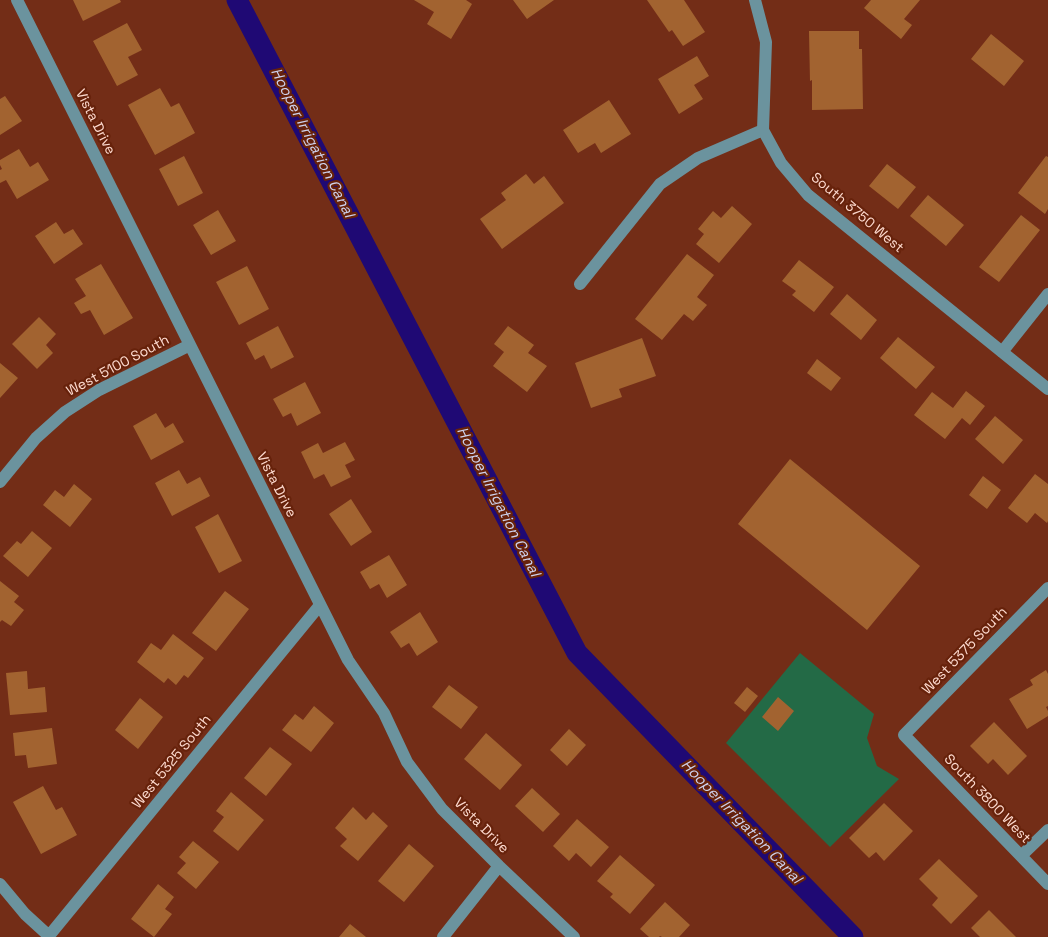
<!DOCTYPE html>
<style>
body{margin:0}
canvas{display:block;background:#732d17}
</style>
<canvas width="1048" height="937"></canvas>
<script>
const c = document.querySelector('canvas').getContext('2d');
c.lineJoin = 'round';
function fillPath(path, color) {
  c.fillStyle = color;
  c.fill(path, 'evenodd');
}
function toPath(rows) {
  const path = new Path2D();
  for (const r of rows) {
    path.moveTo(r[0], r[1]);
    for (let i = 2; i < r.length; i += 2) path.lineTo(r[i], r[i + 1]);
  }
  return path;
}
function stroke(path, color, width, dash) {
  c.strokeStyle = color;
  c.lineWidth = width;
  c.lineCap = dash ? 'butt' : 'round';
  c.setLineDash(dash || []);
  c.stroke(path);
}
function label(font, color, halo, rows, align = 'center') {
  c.font = font + ' "Space Grotesk",sans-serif';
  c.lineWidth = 4.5;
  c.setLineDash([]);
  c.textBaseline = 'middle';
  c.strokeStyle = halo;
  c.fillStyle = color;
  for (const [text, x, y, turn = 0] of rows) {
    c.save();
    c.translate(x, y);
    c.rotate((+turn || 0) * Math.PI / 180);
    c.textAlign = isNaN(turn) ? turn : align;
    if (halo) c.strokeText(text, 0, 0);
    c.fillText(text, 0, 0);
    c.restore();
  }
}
const green = toPath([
 [800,653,874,714,867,738,877,766,899,779,830,847,726,743]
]);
const canal = toPath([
 [237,0,577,653,853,937]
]);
const building = toPath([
 [73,0,120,0,121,2,83,21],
 [414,0,466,0,472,4,451,39,427,24,434,12],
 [513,0,554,0,527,19],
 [647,0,684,0,705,32,683,46,672,30,669,32],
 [871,0,920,0,904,19,912,25,901,39,864,8],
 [127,23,142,50,128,57,138,75,117,86,93,41],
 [809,31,859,31,859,49,862,49,863,109,812,110,812,80,810,81],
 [991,34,1024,61,1004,86,971,59],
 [697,56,709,76,694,85,703,99,679,114,658,79],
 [160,88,171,107,179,103,195,133,155,155,128,105],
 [5,96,22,121,0,135,0,99],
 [609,100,631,134,601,153,595,143,578,153,563,130],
 [19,149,30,167,38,162,49,180,17,199,6,180,0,183,0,170,2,169,0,165,0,160],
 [184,156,203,193,178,206,159,169],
 [1046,156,1048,157,1048,209,1045,214,1018,193],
 [887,164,916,187,898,209,869,186],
 [526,174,534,184,544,176,564,203,502,249,480,219,506,200,501,193],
 [928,195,964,225,946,246,910,216],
 [732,206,752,224,719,263,696,244,704,234,698,229,713,211,721,218],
 [218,210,236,241,211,255,193,225],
 [1021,215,1040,230,999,282,979,267],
 [56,222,64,234,73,229,83,244,54,264,35,236],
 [687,254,714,275,697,297,707,305,693,321,684,314,662,340,635,319],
 [799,260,834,287,814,312,792,295,796,291,782,281],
 [101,264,133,318,104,335,90,310,81,314,74,303,86,296,75,279],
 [247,266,269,309,239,325,216,282],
 [847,294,877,320,861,340,830,314],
 [39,317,56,334,46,345,53,353,37,369,12,344],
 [278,326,294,357,271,369,264,355,255,360,246,343],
 [508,326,534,345,528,353,547,366,527,392,493,366,504,352,494,344],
 [898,337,935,367,916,389,880,358],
 [642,338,656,376,619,389,622,397,591,408,575,363],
 [817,359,841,378,831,391,807,373],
 [0,363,18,378,0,398],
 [305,382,321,413,297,426,291,413,283,417,273,399],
 [966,391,985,406,970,425,962,418,945,439,914,415,932,392,953,408],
 [156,413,165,428,173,423,184,442,151,460,133,426],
 [995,416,1023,440,1003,464,975,439],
 [345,442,355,460,345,465,351,477,331,487,324,474,314,479,301,452,318,443,323,453],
 [790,459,920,566,867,630,738,524],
 [179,470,187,484,200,477,210,496,172,516,155,483],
 [1035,474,1048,484,1048,521,1047,523,1035,513,1027,523,1008,508],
 [983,476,1001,490,987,509,969,495],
 [74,484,92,499,70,527,43,505,55,490,64,497],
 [351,499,372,532,351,546,329,514],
 [218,514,242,561,219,573,195,527],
 [32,531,52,548,28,577,3,556,17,541,21,544],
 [389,555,407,585,387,598,379,584,370,589,360,572],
 [0,581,19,596,14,602,24,610,11,626,2,620,0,622],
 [225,591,249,609,216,651,192,633],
 [420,612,438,642,417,656,409,643,401,648,390,632],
 [173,634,204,658,188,678,184,675,176,685,168,678,164,683,137,662,151,643,161,650],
 [1046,670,1048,674,1048,706,1046,707,1048,711,1048,716,1027,729,1009,699,1033,685,1030,680],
 [27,671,28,689,45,687,47,712,10,715,6,673],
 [449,685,478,707,461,729,432,707],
 [747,687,758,696,745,712,734,703],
 [778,697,794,711,778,731,762,717],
 [140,698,163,717,138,749,115,730],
 [314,706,334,723,311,752,282,730,295,714,303,720],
 [994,722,1027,756,1008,775,993,759,988,764,970,746],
 [52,728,57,764,28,768,26,755,15,756,13,733],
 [569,729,586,745,567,766,550,750],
 [486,733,522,765,500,790,464,759],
 [270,747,292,764,266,796,244,778],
 [43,786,56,810,62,807,77,835,41,854,13,802],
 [532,788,560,814,543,832,515,806],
 [231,792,264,820,238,851,213,831,224,817,216,811],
 [884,803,913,831,884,861,876,852,869,858,849,838],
 [353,807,366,820,373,812,388,826,358,861,340,846,347,839,335,828],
 [577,819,609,847,591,867,576,853,569,861,553,846],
 [193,841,219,862,196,889,177,873,186,863,179,857],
 [409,844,434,866,404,902,378,881],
 [620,855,655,885,630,914,610,897,613,894,597,881],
 [939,859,978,896,951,924,932,905,938,898,919,879],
 [158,884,174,897,165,909,172,914,154,937,131,919],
 [665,902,690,925,679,937,662,937,660,936,659,937,649,937,640,929],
 [989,910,1016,937,980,937,971,928],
 [350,924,366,937,339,937]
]);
const minor = toPath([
 [17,0,348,660,384,713,407,762,442,809,499,866,574,937],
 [755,0,766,42,763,130,781,163,808,195,1048,389],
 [580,284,660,184,698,158,763,130],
 [1002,352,1048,294],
 [0,482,36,438,65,412,99,390,190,345],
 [1048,588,904,735,1048,884],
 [1021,856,1048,830],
 [0,884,25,914,49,936],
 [48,937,320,605],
 [443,937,499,866]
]);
const streetNames = [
 ["Vista Drive",95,122,63],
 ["South 3750 West",857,213,40],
 ["West 5100 South",118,366,-28],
 ["Vista Drive",276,485,63],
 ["West 5375 South",965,651,-46],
 ["West 5325 South",172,762,-51],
 ["South 3800 West",987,799,46],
 ["Vista Drive",481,826,45]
];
const waterNames = [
 ["Hooper Irrigation Canal",312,143,63],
 ["Hooper Irrigation Canal",498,502,63],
 ["Hooper Irrigation Canal",741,822,46]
];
fillPath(green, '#236a46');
stroke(canal, '#1f0974', 21);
fillPath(building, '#a26330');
stroke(minor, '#6b939e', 12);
label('14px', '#fedbd0', '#67220b', streetNames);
label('italic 15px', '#ced2ee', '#67220b', waterNames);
</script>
